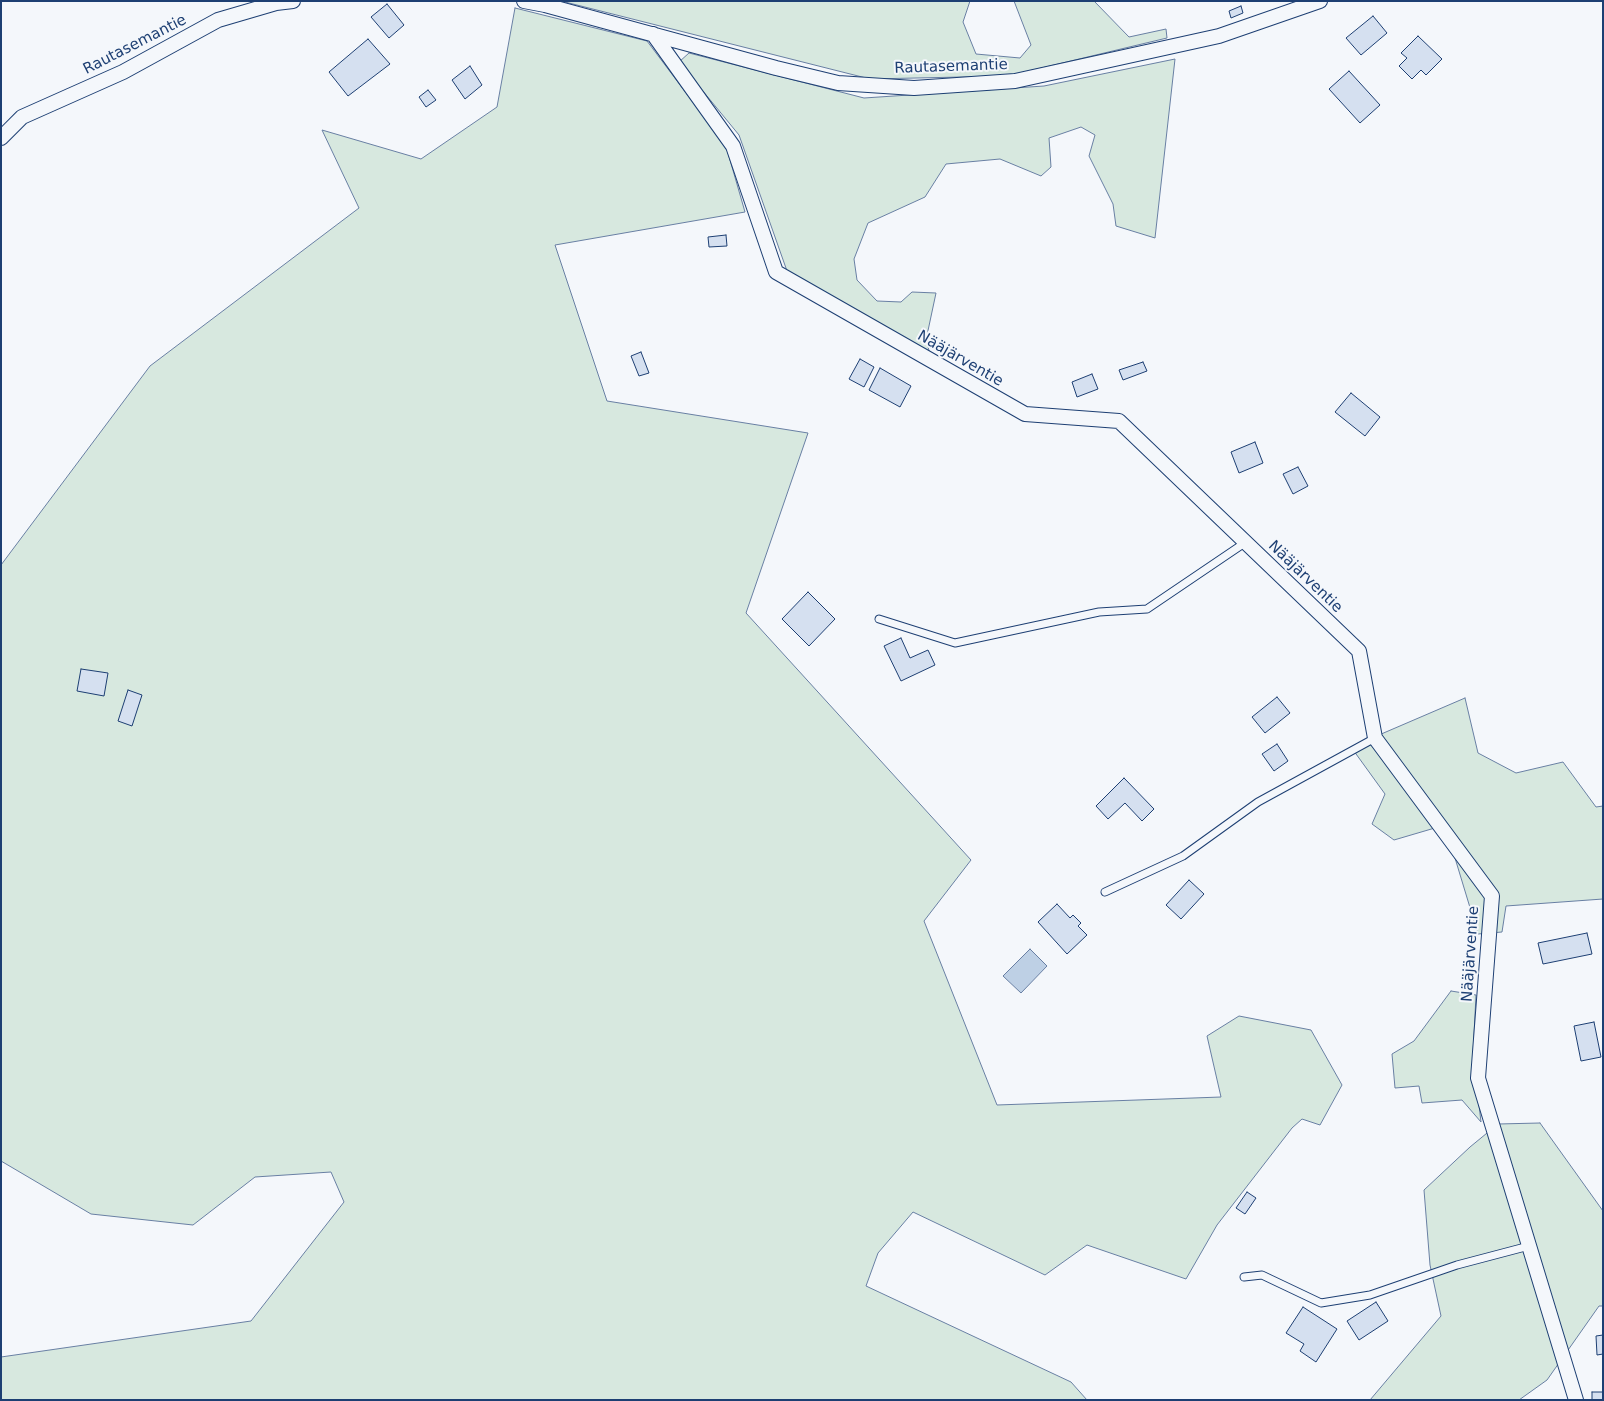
<!DOCTYPE html>
<meta charset="utf-8">
<style>
body{margin:0}
#map{position:relative;width:1604px;height:1401px;overflow:hidden;background:#f4f7fb;font-family:"DejaVu Sans",sans-serif}
canvas{display:block}
.frame{position:absolute;inset:0;border:2px solid #1d3f73;pointer-events:none}
</style>
<div id="map">
<canvas width="1604" height="1401"></canvas>
<div class="frame"></div>
</div>
<script>
const c = document.querySelector('canvas').getContext('2d');
c.lineJoin = 'round';
function fillPath(path, color) {
  c.fillStyle = color;
  c.fill(path, 'evenodd');
}
function toPath(rows) {
  const path = new Path2D();
  for (const r of rows) {
    path.moveTo(r[0], r[1]);
    for (let i = 2; i < r.length; i += 2) path.lineTo(r[i], r[i + 1]);
  }
  return path;
}
function stroke(path, color, width, dash) {
  c.strokeStyle = color;
  c.lineWidth = width;
  c.lineCap = dash ? 'butt' : 'round';
  c.setLineDash(dash || []);
  c.stroke(path);
}
function label(font, color, halo, rows, align = 'center') {
  c.font = font + ' "DejaVu Sans",sans-serif';
  c.lineWidth = 4;
  c.setLineDash([]);
  c.textBaseline = 'middle';
  c.strokeStyle = halo;
  c.fillStyle = color;
  for (const [text, x, y, turn = 0] of rows) {
    c.save();
    c.translate(x, y);
    c.rotate((+turn || 0) * Math.PI / 180);
    c.textAlign = isNaN(turn) ? turn : align;
    if (halo) c.strokeText(text, 0, 0);
    c.fillText(text, 0, 0);
    c.restore();
  }
}
const green = toPath([
 [561,1,970,1,963,22,976,54,1020,58,1031,45,1014,1,1094,1,1129,37,1166,29,1167,38,1008,76,870,79,561,1],
 [515,8,647,41,726,146,745,212,555,245,607,401,808,433,746,613,971,860,924,921,997,1105,1221,1097,1207,1036,1239,1016,1311,1030,1342,1085,1320,1125,1302,1119,1292,1128,1217,1225,1186,1279,1087,1245,1045,1275,913,1212,878,1253,866,1286,1071,1382,1087,1400,1,1400,1,1357,251,1321,344,1202,331,1172,255,1177,193,1225,91,1214,1,1161,1,565,150,366,359,208,322,130,421,159,497,107,515,8],
 [689,53,864,98,1044,86,1175,59,1155,238,1116,226,1113,204,1089,156,1095,135,1081,127,1049,138,1051,167,1041,176,1000,159,946,164,925,197,868,223,854,259,857,280,877,301,901,302,912,292,936,293,926,340,930,354,787,271,739,135,679,62,689,53],
 [1465,698,1478,753,1516,773,1563,762,1596,807,1603,806,1603,899,1506,906,1502,932,1478,934,1445,825,1394,840,1372,824,1385,794,1351,747,1465,698],
 [1451,991,1476,995,1473,1054,1481,1122,1462,1100,1422,1103,1419,1086,1395,1088,1392,1054,1414,1041,1451,991],
 [1540,1123,1603,1211,1603,1306,1599,1306,1547,1380,1519,1400,1370,1400,1441,1316,1430,1265,1424,1190,1470,1147,1498,1124,1540,1123]
]);
const water = toPath([
 [1030,949,1047,966,1021,993,1003,976,1030,949]
]);
const building = toPath([
 [387,4,404,25,389,38,371,17,387,4],
 [1241,6,1243,13,1231,18,1229,11,1241,6],
 [1373,16,1387,33,1361,55,1346,38,1373,16],
 [1418,36,1442,59,1426,75,1421,70,1412,79,1399,66,1407,58,1401,53,1418,36],
 [368,39,390,64,348,96,329,72,368,39],
 [470,66,482,85,465,99,452,80,470,66],
 [1349,71,1380,105,1360,123,1329,89,1349,71],
 [428,90,436,100,426,107,419,97,428,90],
 [726,235,727,246,709,247,708,237,726,235],
 [641,352,649,373,639,376,631,356,641,352],
 [860,359,874,367,864,387,849,379,860,359],
 [1143,362,1147,371,1123,380,1119,370,1143,362],
 [880,368,911,386,900,407,869,390,880,368],
 [1092,374,1098,389,1077,397,1072,382,1092,374],
 [1351,393,1380,417,1365,436,1335,412,1351,393],
 [1255,442,1263,463,1239,473,1231,452,1255,442],
 [1298,467,1308,486,1293,494,1283,474,1298,467],
 [808,592,835,619,809,646,782,619,808,592],
 [901,638,910,658,928,650,935,665,901,681,884,646,901,638],
 [81,669,108,673,104,696,77,691,81,669],
 [128,690,142,695,132,726,118,721,128,690],
 [1277,697,1290,713,1265,733,1252,717,1277,697],
 [1277,744,1288,761,1274,771,1262,754,1277,744],
 [1124,778,1154,809,1142,821,1125,803,1108,819,1096,806,1124,778],
 [1189,880,1204,894,1181,919,1166,905,1189,880],
 [1057,904,1070,918,1073,915,1081,923,1078,926,1087,935,1067,954,1038,922,1057,904],
 [1587,933,1592,954,1543,964,1538,943,1587,933],
 [1594,1022,1601,1057,1581,1061,1574,1026,1594,1022],
 [1247,1192,1256,1198,1245,1214,1236,1208,1247,1192],
 [1376,1302,1388,1321,1359,1340,1347,1321,1376,1302],
 [1303,1307,1337,1329,1316,1362,1300,1351,1304,1344,1286,1333,1303,1307],
 [1603,1335,1603,1354,1597,1355,1596,1336,1603,1335],
 [1592,1392,1603,1392,1603,1400,1592,1400,1592,1392]
]);
const service = toPath([
 [879,619,955,643,1099,612,1147,609,1246,542],
 [1105,892,1183,856,1258,802,1375,738],
 [1244,1277,1262,1275,1321,1303,1370,1295,1457,1265,1529,1246]
]);
const minor = toPath([
 [524,1,545,5,776,68,838,83,914,88,1015,81,1219,36,1320,1],
 [653,34,733,146,776,272,1025,414,1119,421,1359,651,1375,738,1492,896,1478,1078,1576,1400],
 [1,138,22,117,123,72,218,20,276,3,293,1]
]);
const streetNames = [
 ["Rautasemantie",135,45,-27],
 ["Rautasemantie",951,67,-2],
 ["Nääjärventie",960,359,30],
 ["Nääjärventie",1305,577,44],
 ["Nääjärventie",1471,954,-86]
];
fillPath(green, '#d7e8df');
stroke(green, '#687fa3', 1);
fillPath(water, '#bed0e5');
stroke(water, '#687fa3', 1);
fillPath(building, '#d5e0f0');
stroke(building, '#1d3f73', 1);
stroke(service, '#1d3f73', 9);
stroke(minor, '#1d3f73', 16);
stroke(service, '#f4f7fb', 7);
stroke(minor, '#f4f7fb', 14);
label('15px', '#1d3f73', '#f4f7fb', streetNames);
</script>
